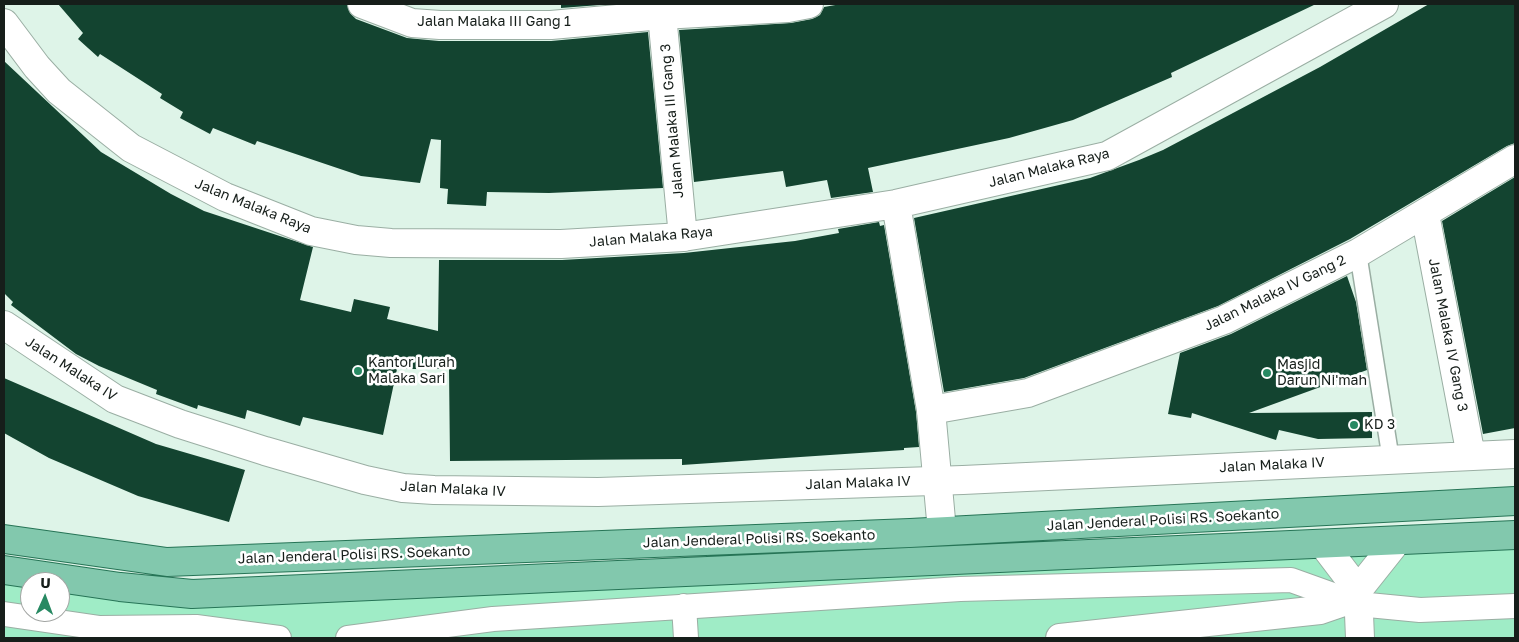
<!DOCTYPE html>
<style>
body{margin:0}
#map{position:relative;width:1519px;height:642px;overflow:hidden;background:#def4e8;font-family:"Golos Text",sans-serif}
canvas{display:block}
.frame{position:absolute;inset:0;border:5px solid #161e1a;pointer-events:none}
.north{position:absolute;left:20px;top:572px;width:50px;height:50px;box-sizing:border-box;background:#fff;border:1px solid #a2a5a3;border-radius:50%;rotate:2deg;font-size:14px;font-weight:700;line-height:20px;text-align:center;color:#161e1a}
.north::after{content:'';display:block;margin:auto;width:18px;height:22px;background:#278962;clip-path:polygon(50% 0,100% 100%,50% 72%,0 100%)}
</style>
<div id="map">
<canvas width="1519" height="642"></canvas>
<div class="frame"></div>
<div class="north">U</div>
</div>
<script>
const c = document.querySelector('canvas').getContext('2d');
c.lineJoin = 'round';
function fillPath(path, color) {
  c.fillStyle = color;
  c.fill(path, 'evenodd');
}
function toPath(rows) {
  const path = new Path2D();
  for (const r of rows) {
    path.moveTo(r[0], r[1]);
    for (let i = 2; i < r.length; i += 2) path.lineTo(r[i], r[i + 1]);
  }
  return path;
}
function stroke(path, color, width, dash) {
  c.strokeStyle = color;
  c.lineWidth = width;
  c.lineCap = dash ? 'butt' : 'round';
  c.setLineDash(dash || []);
  c.stroke(path);
}
function label(font, color, halo, rows, align = 'center') {
  c.font = font + ' "Golos Text",sans-serif';
  c.lineWidth = 5;
  c.setLineDash([]);
  c.textBaseline = 'middle';
  c.strokeStyle = halo;
  c.fillStyle = color;
  for (const [text, x, y, turn = 0] of rows) {
    c.save();
    c.translate(x, y);
    c.rotate((+turn || 0) * Math.PI / 180);
    c.textAlign = isNaN(turn) ? turn : align;
    if (halo) c.strokeText(text, 0, 0);
    c.fillText(text, 0, 0);
    c.restore();
  }
}
const green = toPath([
 [1515,535,1515,638,4,638,4,570,120,587],
 [30,582,60,582,60,612,30,612]
]);
const building = toPath([
 [58,4,347,4,350,13,356,19,407,38,439,41,551,41,648,32,663,188,549,193,487,192,486,206,447,204,448,189,440,188,441,140,431,139,420,183,361,176,257,141,255,145,213,128,210,134,180,118,183,112,160,98,162,94,100,54,98,57,78,39,83,33],
 [561,4,613,4,561,8],
 [841,4,1316,4,1171,73,1172,77,1073,120,1009,138,868,168,873,192,831,198,827,180,786,187,783,171,694,182,679,30,791,23,812,19,820,15,824,7],
 [1429,4,1515,4,1515,143,1507,146,1350,239,1218,306,1024,378,944,392,914,218,1090,178,1139,160,1163,150,1320,67],
 [4,61,101,152,171,194,204,211,313,247,300,300,351,312,354,299,390,307,387,319,438,331,439,260,562,260,684,253,795,241,839,233,838,229,879,222,880,226,884,225,916,412,919,447,904,448,904,450,682,465,682,459,450,461,449,369,397,369,383,435,303,417,300,426,247,410,245,419,198,405,197,409,156,394,157,390,99,366,76,354,11,305,13,302,4,293],
 [1515,177,1515,428,1483,434,1442,221],
 [1347,276,1356,302,1367,370,1249,413,1372,412,1372,438,1318,439,1279,430,1276,440,1192,413,1191,418,1168,414,1180,353,1231,334],
 [4,378,156,444,245,470,229,522,138,496,49,458,4,433]
]);
const service = toPath([
 [1358,253,1391,460]
]);
const pedestrian = toPath([
 [684,606,686,638],
 [4,614,100,628,196,627,279,638],
 [348,638,493,619,960,589,1291,580,1358,604,1420,610,1515,606]
]);
const minor = toPath([
 [362,4,412,23,440,25,551,25,662,15,788,8,809,4],
 [661,4,683,237],
 [1425,214,1471,456],
 [4,325,115,399,180,424,265,451,365,480,403,488,434,490,598,492,963,480,1515,454],
 [931,410,1028,393,1224,320,1358,253,1515,159],
 [1323,544,1358,590],
 [1060,638,1320,610,1358,597],
 [1360,638,1358,590,1397,541]
]);
const tertiary = toPath([
 [4,23,37,67,59,91,131,148,225,197,311,231,356,240,391,243,561,244,683,237,896,204,1107,156,1384,4],
 [896,204,931,410,942,531]
]);
const primary = toPath([
 [4,539,167,562,910,533,1515,501],
 [4,570,120,587,192,594,1515,535]
]);
const markers = [
 [358,371,5,"#278962"],
 [1267,373,5,"#278962"],
 [1354,425,5,"#278962"]
];
const streetNames = [
 ["Jalan Malaka III Gang 1",494,22],
 ["Jalan Malaka III Gang 3",672,121,-95],
 ["Jalan Malaka Raya",1049,168,-14],
 ["Jalan Malaka Raya",253,206,22],
 ["Jalan Malaka Raya",651,237,-5],
 ["Jalan Malaka IV Gang 2",1275,293,-26],
 ["Jalan Malaka IV Gang 3",1448,335,79],
 ["Jalan Malaka IV",71,369,33],
 ["Jalan Malaka IV",1272,465,-3],
 ["Jalan Malaka IV",858,483,-2],
 ["Jalan Malaka IV",453,489,3],
 ["Jalan Jenderal Polisi RS. Soekanto",1163,520,-3],
 ["Jalan Jenderal Polisi RS. Soekanto",759,539,-2],
 ["Jalan Jenderal Polisi RS. Soekanto",354,555,-2]
];
const poiNames = [
 ["Kantor Lurah",368,363],
 ["Malaka Sari",368,379],
 ["Masjid",1277,365],
 ["Darun Ni'mah",1277,381],
 ["KD 3",1364,425]
];
fillPath(green, '#9fecc6');
fillPath(building, '#134430');
stroke(service, '#9aaea3', 19);
stroke(pedestrian, '#9aaea3', 26);
stroke(minor, '#9aaea3', 30);
stroke(tertiary, '#9aaea3', 30);
stroke(primary, '#267456', 30);
stroke(service, '#fff', 16);
stroke(pedestrian, '#fff', 24);
stroke(minor, '#fff', 28);
stroke(tertiary, '#fff', 28);
stroke(primary, '#82c8ad', 28);
for (const [x, y, r, color] of markers) {
  const dot = new Path2D();
  dot.arc(x, y, r, 0, 2 * Math.PI);
  c.fillStyle = color;
  c.fill(dot);
  stroke(dot, '#fff', 2);
}
label('14px', '#161e1a', '#fff', streetNames);
label('14px', '#161e1a', '#fff', poiNames, 'left');
</script>
